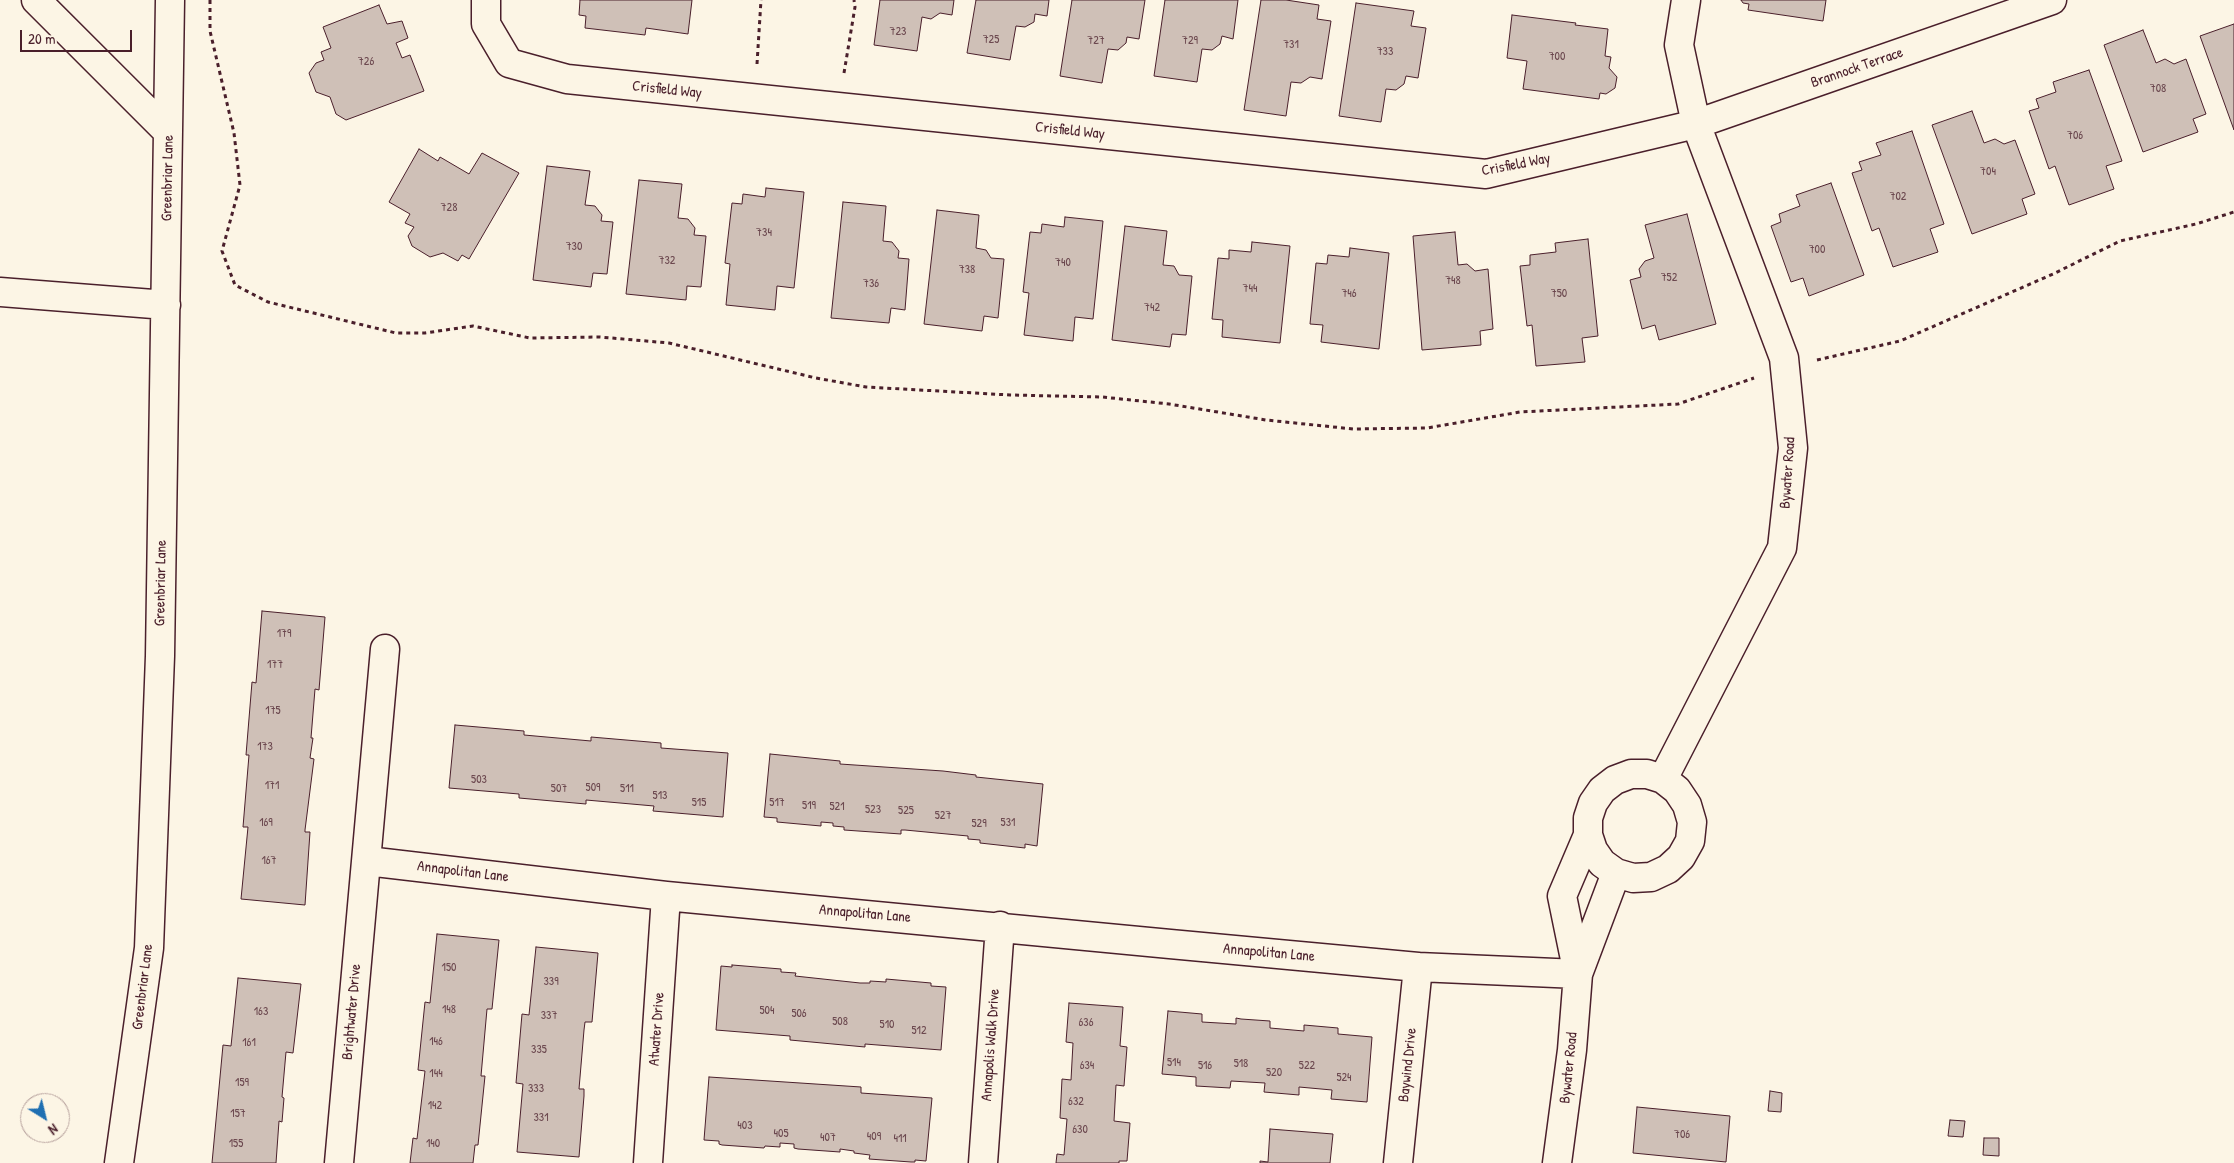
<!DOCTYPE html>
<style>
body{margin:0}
#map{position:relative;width:2234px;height:1163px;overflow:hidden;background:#fcf5e5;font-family:"Patrick Hand",sans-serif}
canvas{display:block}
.north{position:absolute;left:20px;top:1093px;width:50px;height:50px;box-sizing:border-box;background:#fcf5e5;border:1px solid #b59f9b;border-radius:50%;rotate:144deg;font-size:14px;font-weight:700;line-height:20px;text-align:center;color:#4a1f2b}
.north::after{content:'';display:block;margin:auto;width:18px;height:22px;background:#1f6fb2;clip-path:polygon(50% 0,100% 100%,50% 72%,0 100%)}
.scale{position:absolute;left:20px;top:30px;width:112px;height:22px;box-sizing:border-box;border:2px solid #4a1f2b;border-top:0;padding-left:6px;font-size:15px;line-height:18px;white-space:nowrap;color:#4a1f2b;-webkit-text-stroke:4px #fcf5e5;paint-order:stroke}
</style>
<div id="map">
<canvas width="2234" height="1163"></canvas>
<div class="north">N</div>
<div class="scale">20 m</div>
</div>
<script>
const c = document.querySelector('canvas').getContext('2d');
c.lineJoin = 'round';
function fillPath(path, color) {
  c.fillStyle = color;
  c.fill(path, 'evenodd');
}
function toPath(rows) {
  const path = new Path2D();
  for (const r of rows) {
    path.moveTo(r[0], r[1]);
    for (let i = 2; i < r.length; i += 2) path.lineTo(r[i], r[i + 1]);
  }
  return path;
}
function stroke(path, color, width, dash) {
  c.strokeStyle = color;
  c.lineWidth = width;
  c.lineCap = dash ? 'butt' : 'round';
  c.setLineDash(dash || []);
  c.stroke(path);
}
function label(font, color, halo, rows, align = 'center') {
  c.font = font + ' "Patrick Hand",sans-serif';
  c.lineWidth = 4.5;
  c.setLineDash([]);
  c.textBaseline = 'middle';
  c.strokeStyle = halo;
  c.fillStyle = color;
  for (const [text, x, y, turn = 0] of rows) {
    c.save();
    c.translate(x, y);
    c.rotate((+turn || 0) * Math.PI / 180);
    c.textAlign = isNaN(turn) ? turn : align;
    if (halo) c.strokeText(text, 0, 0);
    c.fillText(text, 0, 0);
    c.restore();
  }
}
const building = toPath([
 [580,0,692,0,688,34,646,28,645,35,585,28,586,16,579,15,580,0],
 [880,0,954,0,952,15,940,13,931,19,922,17,917,51,874,45,880,0],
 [976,0,1049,0,1047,16,1035,14,1034,22,1025,27,1016,26,1010,60,967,53,976,0],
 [1072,0,1145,0,1139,39,1127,37,1126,43,1118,50,1108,49,1102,83,1060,76,1072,0],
 [1165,0,1238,0,1233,39,1222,36,1220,44,1212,50,1202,49,1197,82,1154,76,1165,0],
 [1261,0,1286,0,1319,5,1317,19,1331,21,1322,79,1310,77,1301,83,1291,82,1286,116,1244,110,1261,0],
 [1741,0,1826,0,1823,21,1748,10,1749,4,1743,3,1741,0],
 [1356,3,1414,11,1411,26,1426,28,1418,78,1406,76,1404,84,1396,90,1386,89,1381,122,1339,116,1356,3],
 [379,5,387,24,402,21,408,38,396,43,402,58,410,55,424,91,346,120,336,114,330,97,316,92,309,73,316,63,324,60,321,52,331,48,323,27,379,5],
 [1512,15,1576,23,1575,25,1608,29,1605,56,1611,57,1609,68,1617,77,1615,88,1606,94,1600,93,1599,99,1523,89,1527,61,1507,58,1512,15],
 [2234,24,2234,130,2200,36,2234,24],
 [2143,30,2156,63,2165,59,2174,64,2186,59,2206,114,2193,119,2198,132,2143,152,2104,45,2143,30],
 [2089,70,2122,161,2106,166,2114,189,2069,205,2055,166,2049,169,2029,111,2039,108,2036,99,2056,92,2053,82,2089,70],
 [1972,111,1984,143,1995,139,2004,144,2015,140,2035,194,2022,199,2027,214,1972,234,1932,125,1972,111],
 [1912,131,1944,224,1930,229,1938,252,1893,267,1879,228,1872,231,1852,173,1862,170,1859,162,1881,155,1876,143,1912,131],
 [419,149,438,161,440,157,469,174,482,153,519,173,469,259,462,255,458,261,443,253,430,257,412,246,408,236,414,227,405,223,410,214,389,202,419,149],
 [547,166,590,171,585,205,595,206,602,215,601,221,613,222,607,274,593,273,591,287,533,280,547,166],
 [639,180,682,184,678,218,688,219,695,228,694,235,706,236,701,287,687,286,686,300,626,294,639,180],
 [1831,183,1864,275,1809,296,1803,278,1791,282,1771,226,1781,222,1779,214,1800,206,1796,195,1831,183],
 [766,188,804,192,794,288,777,286,775,310,726,305,730,264,725,263,732,203,742,204,743,194,765,197,766,188],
 [843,202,886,206,883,241,892,242,899,251,898,258,909,259,905,310,891,308,889,323,831,318,843,202],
 [937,210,979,215,976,248,986,250,991,258,1004,259,998,318,984,316,982,331,924,324,937,210],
 [1687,214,1716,324,1659,340,1655,325,1642,329,1630,280,1641,277,1639,269,1645,261,1654,258,1645,225,1687,214],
 [1065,217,1103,221,1093,319,1075,317,1073,341,1024,335,1029,293,1023,292,1030,232,1041,233,1042,224,1064,227,1065,217],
 [1125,226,1167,231,1163,265,1174,266,1179,275,1192,276,1186,335,1172,334,1170,347,1112,340,1125,226],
 [1455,232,1458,265,1467,264,1475,271,1488,269,1493,329,1480,331,1481,345,1422,350,1413,236,1455,232],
 [1588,239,1598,336,1582,338,1585,362,1536,366,1532,325,1527,326,1520,266,1530,265,1530,255,1556,252,1555,243,1588,239],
 [1252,242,1290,246,1280,343,1222,337,1223,320,1212,319,1218,258,1229,259,1229,250,1251,252,1252,242],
 [1350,248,1389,253,1379,349,1321,342,1323,325,1310,324,1316,263,1327,264,1328,255,1349,257,1350,248],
 [262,611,325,617,319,690,315,689,311,738,313,738,310,758,314,759,305,830,305,832,310,832,305,905,241,899,248,827,243,827,249,755,246,755,252,682,256,683,262,611],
 [455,725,524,731,524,735,591,741,591,737,661,743,661,748,728,753,723,817,653,811,654,806,586,800,586,804,519,798,519,794,449,788,455,725],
 [770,754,840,761,840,764,943,771,976,775,976,777,1043,784,1037,846,1025,844,1025,848,980,843,980,840,968,839,968,836,905,830,901,830,901,834,844,830,844,827,833,826,833,823,821,822,821,826,777,822,777,818,764,817,770,754],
 [437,934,499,940,492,1009,487,1009,481,1076,485,1076,478,1145,475,1145,473,1163,410,1163,413,1138,417,1139,425,1071,418,1070,425,1002,430,1003,437,934],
 [536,947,598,953,592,1022,585,1022,584,1030,579,1089,584,1089,584,1096,579,1157,517,1152,523,1084,516,1083,522,1014,529,1015,536,947],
 [732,965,781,969,781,972,796,973,795,976,860,983,870,983,870,981,886,982,886,979,931,983,931,986,946,987,941,1050,865,1044,865,1047,790,1040,790,1036,716,1030,721,966,732,967,732,965],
 [238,978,301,984,293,1053,286,1052,282,1097,284,1098,282,1122,279,1121,276,1163,212,1163,223,1045,231,1046,238,978],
 [1069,1003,1123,1007,1120,1046,1127,1047,1124,1086,1116,1085,1114,1121,1130,1123,1127,1161,1119,1161,1119,1163,1056,1163,1057,1154,1064,1155,1067,1119,1060,1118,1062,1079,1071,1080,1073,1043,1066,1042,1069,1003],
 [1168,1011,1202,1014,1202,1022,1236,1024,1236,1018,1241,1019,1270,1021,1270,1028,1304,1031,1304,1025,1338,1028,1338,1034,1372,1037,1367,1102,1331,1099,1332,1090,1299,1087,1299,1095,1264,1092,1265,1083,1231,1081,1230,1088,1196,1086,1196,1077,1162,1074,1168,1011],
 [709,1077,861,1087,861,1093,932,1098,926,1161,915,1160,915,1162,911,1162,869,1159,870,1155,854,1153,854,1151,840,1149,840,1152,798,1149,794,1148,794,1144,780,1143,780,1147,765,1146,764,1148,722,1145,719,1144,719,1141,704,1140,709,1077],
 [1770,1091,1782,1093,1781,1112,1768,1111,1770,1091],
 [1637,1107,1730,1116,1726,1162,1633,1153,1637,1107],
 [1950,1120,1965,1121,1963,1137,1948,1136,1950,1120],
 [1270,1129,1333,1134,1330,1163,1260,1163,1260,1161,1268,1162,1270,1129],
 [1984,1138,1999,1138,1999,1156,1983,1155,1984,1138]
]);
const path = toPath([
 [210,0,210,31,234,133,240,185,222,251,235,285,268,302,396,333,425,333,473,326,530,338,600,337,669,343,816,378,866,387,1010,395,1102,397,1169,404,1266,420,1353,429,1427,428,1520,412,1678,404,1754,378],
 [757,64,761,0],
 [844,73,855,7,854,0],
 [1817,360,1900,341,2053,274,2120,241,2196,224,2234,212]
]);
const minor = toPath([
 [36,0,168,132],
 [486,0,486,24,509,63,567,79,1486,174,1696,124,2052,0],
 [0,292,166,305],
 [1663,779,1782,548,1793,448,1784,358,1696,124,1679,45,1686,0],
 [367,861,666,896,1170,944,1418,967,1578,974],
 [1578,974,1616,873],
 [119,1163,149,948,160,656,170,0],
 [339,1163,385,649],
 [648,1163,666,896],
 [983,1163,1000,926],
 [1398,1163,1418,967],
 [1557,1163,1572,1050,1578,974,1562,896,1588,835,1588,818,1593,803,1602,790,1615,780,1631,774,1647,774,1663,779,1677,790,1687,805,1692,822,1690,841,1681,857,1668,869,1651,877,1633,878,1616,873,1602,863,1593,850,1588,835]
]);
const numberNames = [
 ["723",898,32],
 ["725",991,40],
 ["727",1096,41],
 ["729",1190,41],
 ["731",1291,45],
 ["733",1385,52],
 ["700",1557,57],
 ["726",366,62],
 ["708",2158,89],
 ["706",2075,136],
 ["704",1988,172],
 ["702",1898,197],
 ["728",449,208],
 ["734",764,233],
 ["730",574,247],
 ["700",1817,250],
 ["732",667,261],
 ["740",1063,263],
 ["738",967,270],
 ["752",1669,278],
 ["748",1453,281],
 ["736",871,284],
 ["744",1250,289],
 ["746",1349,294],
 ["750",1559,294],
 ["742",1152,308],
 ["179",284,634],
 ["177",275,665],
 ["175",273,711],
 ["173",265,747],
 ["503",479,780],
 ["171",272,786],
 ["509",593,788],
 ["507",559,789],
 ["511",627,789],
 ["513",660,796],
 ["515",699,803],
 ["517",777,803],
 ["519",809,806],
 ["521",837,807],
 ["523",873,810],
 ["525",906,811],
 ["527",943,816],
 ["169",266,823],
 ["531",1008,823],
 ["529",979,824],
 ["167",269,861],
 ["150",449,968],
 ["339",551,982],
 ["148",449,1010],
 ["504",767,1011],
 ["163",261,1012],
 ["506",799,1014],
 ["337",549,1016],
 ["508",840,1022],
 ["636",1086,1023],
 ["510",887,1025],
 ["512",919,1031],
 ["146",436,1042],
 ["161",249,1043],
 ["335",539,1050],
 ["514",1174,1063],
 ["518",1241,1064],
 ["634",1087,1066],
 ["516",1205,1066],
 ["522",1307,1066],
 ["520",1274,1073],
 ["144",436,1074],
 ["524",1344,1078],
 ["159",242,1083],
 ["333",536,1089],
 ["632",1076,1102],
 ["142",435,1106],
 ["157",238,1114],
 ["331",541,1118],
 ["403",745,1126],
 ["630",1080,1130],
 ["405",781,1134],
 ["706",1682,1135],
 ["409",874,1137],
 ["407",828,1138],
 ["411",900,1139],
 ["155",236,1144],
 ["140",433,1144]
];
const streetNames = [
 ["Brannock Terrace",1857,68,-19],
 ["Crisfield Way",667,90,6],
 ["Crisfield Way",1070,131,6],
 ["Crisfield Way",1516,165,-11],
 ["Greenbriar Lane",168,178,-89],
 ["Bywater Road",1788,473,-86],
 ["Greenbriar Lane",161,583,-89],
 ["Annapolitan Lane",463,872,7],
 ["Annapolitan Lane",865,914,5],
 ["Annapolitan Lane",1269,953,5],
 ["Greenbriar Lane",143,987,-83],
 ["Brightwater Drive",352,1012,-85],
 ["Atwater Drive",657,1029,-86],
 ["Annapolis Walk Drive",991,1045,-86],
 ["Baywind Drive",1408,1065,-84],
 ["Bywater Road",1569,1068,-84]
];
fillPath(building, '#cfc0b7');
stroke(building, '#4a1f2b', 1);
stroke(minor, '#4a1f2b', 31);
stroke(path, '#4a1f2b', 3, [4, 4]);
stroke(minor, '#fcf5e5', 28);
label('12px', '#6b474e', null, numberNames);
label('15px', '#4a1f2b', '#fcf5e5', streetNames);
</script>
